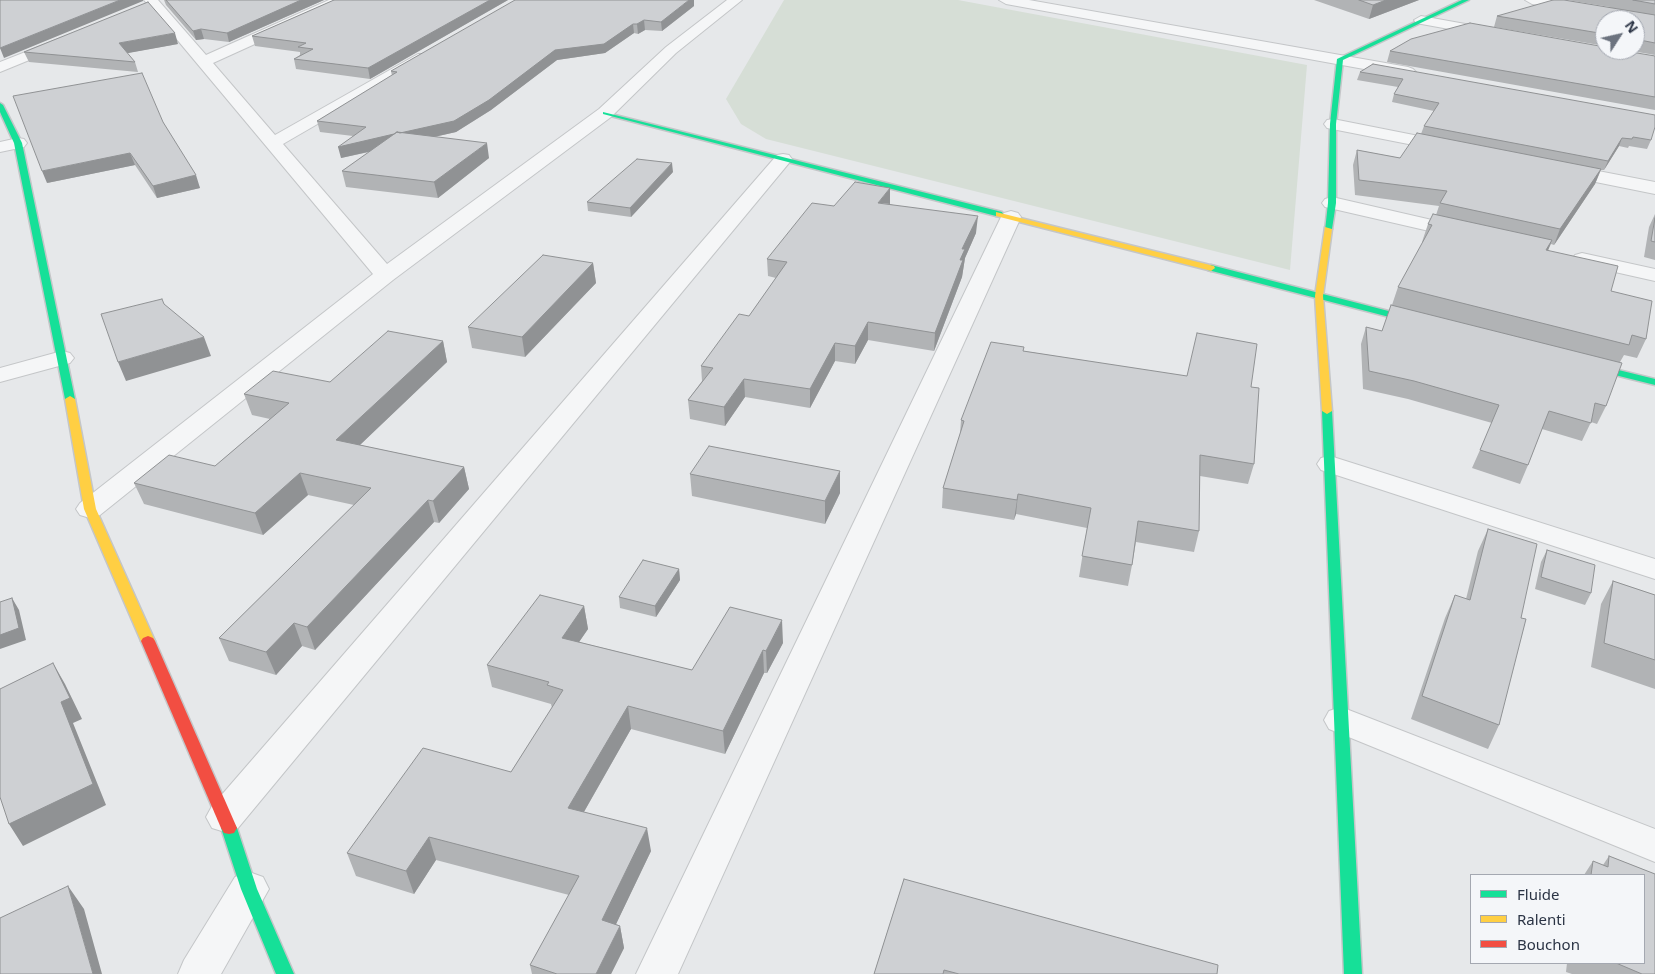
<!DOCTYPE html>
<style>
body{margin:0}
#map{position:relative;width:1655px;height:974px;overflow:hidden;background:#e6e8ea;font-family:"Noto Sans",sans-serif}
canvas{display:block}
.legend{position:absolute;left:1470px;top:874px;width:175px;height:90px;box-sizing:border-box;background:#f4f6f9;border:1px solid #a4a8b1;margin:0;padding:6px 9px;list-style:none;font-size:15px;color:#2b3445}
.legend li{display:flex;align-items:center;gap:10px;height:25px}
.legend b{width:25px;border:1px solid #a4a8b1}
.north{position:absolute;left:1595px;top:10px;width:50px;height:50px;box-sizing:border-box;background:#f4f6f9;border:1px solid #a4a8b1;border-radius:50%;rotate:55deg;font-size:14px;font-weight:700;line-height:20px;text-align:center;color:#2b3445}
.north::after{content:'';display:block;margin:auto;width:18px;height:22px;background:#6c737f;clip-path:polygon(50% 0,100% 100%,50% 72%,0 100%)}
</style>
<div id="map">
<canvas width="1655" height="974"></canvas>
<ul class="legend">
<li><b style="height:6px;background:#16e098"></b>Fluide</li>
<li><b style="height:6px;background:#ffcf43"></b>Ralenti</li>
<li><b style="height:6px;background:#f24e42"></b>Bouchon</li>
</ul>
<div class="north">N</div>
</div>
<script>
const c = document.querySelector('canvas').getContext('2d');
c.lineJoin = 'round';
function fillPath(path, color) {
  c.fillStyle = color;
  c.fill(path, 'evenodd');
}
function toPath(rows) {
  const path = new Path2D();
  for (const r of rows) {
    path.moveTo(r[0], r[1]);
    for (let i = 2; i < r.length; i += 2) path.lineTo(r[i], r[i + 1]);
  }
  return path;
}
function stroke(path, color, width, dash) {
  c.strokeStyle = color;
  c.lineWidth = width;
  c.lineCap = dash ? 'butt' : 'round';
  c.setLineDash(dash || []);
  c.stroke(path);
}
const green = toPath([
 [784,0,958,0,1307,65,1290,270,766,139,741,124,726,99]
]);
const street = toPath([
 [144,0,158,0,206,55,329,0,347,0,345,3,213,63,275,135,418,54,428,54,431,57,428,60,283,144,387,264,599,109,666,47,727,0,742,0,676,53,611,117,393,280,100,515,90,518,80,515,76,509,80,503,373,274,144,0],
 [999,0,1029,0,1408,67,1413,69,1416,72,1413,75,1408,77,1006,4,999,0],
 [1525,0,1556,0,1655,17,1655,25,1635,22,1635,20,1625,20,1532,4,1525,0],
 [1421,16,1493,29,1498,30,1500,33,1498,36,1493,37,1416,23,1414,20,1421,16],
 [61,38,66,39,68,42,66,45,0,72,0,62,61,38],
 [1333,119,1449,142,1455,143,1458,147,1455,151,1449,152,1327,128,1324,124,1327,120,1333,119],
 [18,138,24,139,27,143,24,147,0,152,0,142,18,138],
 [783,154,789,155,792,159,789,163,238,828,225,832,212,828,206,817,212,806,777,155,783,154],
 [1562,164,1655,182,1655,194,1556,174,1553,170,1556,166,1562,164],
 [1332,197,1471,229,1474,233,1471,237,1464,239,1325,207,1322,203,1325,199,1332,197],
 [1011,211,1018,213,1021,217,678,974,636,974,1001,217,1004,213,1011,211],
 [1582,253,1655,269,1655,281,1575,263,1572,259,1575,255,1582,253],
 [62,351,70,353,74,358,70,363,0,382,0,368,62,351],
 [1330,456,1655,559,1655,579,1321,470,1317,464,1321,458,1330,456],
 [1341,707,1655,829,1655,862,1329,729,1324,720,1329,711,1341,707],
 [249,872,263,877,269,889,221,974,178,974,184,960,235,877,249,872]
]);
const fast = toPath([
 [1462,0,1469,0,1343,60,1336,124,1336,203,1332,229,1325,231,1328,203,1330,124,1337,59,1462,0],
 [0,103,3,105,22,143,75,399,70,402,65,399,14,143,0,112,0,103],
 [603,112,1002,212,1003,214,996,216,603,114,603,112],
 [1211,265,1427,321,1429,323,1424,326,1208,270,1207,268,1211,265],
 [1582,361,1655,379,1655,385,1579,366,1577,364,1579,362,1582,361],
 [1327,408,1332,411,1362,974,1344,974,1322,411,1327,408],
 [229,822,234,823,237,828,257,889,294,974,276,974,241,889,221,828,224,823,229,822]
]);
const slow = toPath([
 [996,212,1214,266,1215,268,1211,271,1208,270,996,216,996,212],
 [1325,227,1332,229,1323,296,1332,411,1327,414,1322,411,1315,296,1325,227],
 [70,396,75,399,96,509,155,641,153,644,148,646,143,644,141,641,84,509,65,399,70,396]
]);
const jam = toPath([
 [148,636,153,638,155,641,237,828,234,833,229,834,224,833,221,828,141,641,143,638,148,636]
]);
const wall = toPath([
 [164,0,324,0,229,42,204,39,196,40,166,5],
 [334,0,508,0,370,79,296,69,294,59,300,55,300,52,255,46,252,36],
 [1314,0,1419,0,1369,19],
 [1567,0,1655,0,1655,55,1626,50,1635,50,1635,20,1605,20,1605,46,1494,27,1497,16,1610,7],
 [694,6,662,31,645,30,638,34,634,33,605,53,557,60,491,110,456,132,434,137,489,158,438,198,346,187,342,171,369,152,341,158,353,136,320,132,317,121,392,76,391,71],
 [178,44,127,53,135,62,138,72,29,62,24,52],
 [1390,51,1655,56,1655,110,1387,62],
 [1373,64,1651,140,1647,149,1629,146,1628,148,1619,146,1604,170,1601,170,1595,184,1554,245,1551,244,1548,250,1611,291,1646,339,1637,358,1624,355,1620,362,1606,406,1597,424,1591,422,1582,441,1542,429,1528,465,1520,484,1472,468,1492,423,1408,399,1363,389,1361,344,1366,327,1382,331,1392,305,1398,287,1423,242,1422,242,1428,224,1436,215,1439,206,1355,195,1353,165,1357,150,1400,158,1421,134,1424,126,1434,111,1392,102,1394,94,1398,87,1357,80,1360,72],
 [163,122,200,188,157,198,135,165,47,183],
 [673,172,631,217,588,211,587,202],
 [890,204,976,233,965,258,962,277,934,351,868,340,855,364,835,361,810,408,745,397,725,426,690,419,688,400,702,381,701,366,749,316,776,278,768,276,767,259,834,206],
 [1655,214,1655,260,1644,257,1649,227],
 [593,263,596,283,525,357,472,348,468,327],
 [443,341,447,362,360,445,464,467,469,489,439,523,434,522,315,650,302,646,276,675,229,661,219,638,354,505,308,495,263,535,144,504,134,483,215,466,270,419,252,415,244,394,330,382],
 [1024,351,1251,387,1254,464,1248,484,1200,476,1199,531,1194,552,1136,542,1132,565,1128,586,1079,577,1087,528,1016,514,1014,520,942,508,943,488,960,434,961,420],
 [840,471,840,493,825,524,692,496,690,474],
 [1488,529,1499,725,1488,749,1411,719,1445,618,1455,595,1466,599,1478,551],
 [1547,550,1591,593,1585,605,1535,589,1541,562],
 [679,569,680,580,656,617,620,608,619,597],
 [1613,581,1655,595,1655,689,1591,667,1601,604],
 [584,606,588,629,579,642,692,670,783,643,767,673,764,673,725,754,631,729,584,812,651,851,616,924,620,926,624,948,611,974,532,974,530,965,569,895,436,860,414,894,356,876,347,853,511,772,552,708,551,704,492,687,487,665],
 [1609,856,1655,874,1655,974,1572,974,1566,972,1567,963,1644,963,1644,875,1584,875,1593,861,1603,865],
 [904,879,1217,974,874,974]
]);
const shadedWall = toPath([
 [120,0,143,0,143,1,4,58,0,48],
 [301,0,324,0,229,42,227,33],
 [490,0,508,0,370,79,368,68],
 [689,0,694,0,694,6,662,31,661,22],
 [1386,0,1419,0,1369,19,1373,5],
 [644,20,645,30,638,34,637,24],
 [633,24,634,33,605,53,557,60,491,110,456,132,341,158,338,147,555,50],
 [201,29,204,39,196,40,193,31],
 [175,33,178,44,123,54,119,43],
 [1622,138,1619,146,1604,170,1608,161],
 [487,143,489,158,438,198,434,182],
 [130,153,135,165,47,183,42,171],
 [672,163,673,172,631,217,630,208],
 [1601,169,1595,184,1554,245,1560,229],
 [196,175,200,188,157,198,153,186],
 [890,188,890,204,878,203],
 [978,216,976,233,965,258,962,277,934,351,935,333,960,260,962,249],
 [1552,240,1545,258,1546,250],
 [593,263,596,283,525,357,522,337],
 [868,322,868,340,855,364,855,346],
 [204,337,211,356,126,381,118,362],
 [443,341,447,362,342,462,336,440],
 [835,343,835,361,810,408,810,389],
 [744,379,745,397,725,426,724,407],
 [464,467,469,489,439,523,433,501],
 [840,471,840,493,825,524,825,501],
 [300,473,308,495,263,535,255,513],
 [1018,494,1016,514,1014,520,1017,500],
 [428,500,434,522,315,650,307,627],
 [679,569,680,580,656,617,655,606],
 [12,598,19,610,26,640,0,649,0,635],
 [584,606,588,629,566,661,562,638],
 [782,620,783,643,767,673,766,651],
 [294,623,302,646,276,675,266,652],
 [763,650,764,673,725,754,723,731],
 [53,663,65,684,82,719,73,723,106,805,23,846,9,824,61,702],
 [628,706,631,729,573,831,568,808],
 [647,828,651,851,607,943,602,920],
 [429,837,436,860,414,894,406,871],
 [68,886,84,909,102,974,93,974],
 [620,926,624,948,611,974,596,974]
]);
const building = toPath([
 [0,0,120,0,0,48,0,0],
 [166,0,301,0,227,33,201,29,193,31,166,0],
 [334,0,490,0,368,68,294,59,313,49,298,47,306,43,252,36,334,0],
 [515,0,689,0,661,22,644,20,637,24,633,24,604,44,555,50,489,100,454,121,400,133,397,132,394,134,338,147,366,127,317,121,397,72,391,71,515,0],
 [1359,0,1386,0,1373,5,1359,0],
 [1553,0,1564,0,1655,15,1655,43,1635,39,1635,20,1605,20,1605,34,1497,16,1553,0],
 [1633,0,1655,0,1655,4,1633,0],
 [148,2,175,33,119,43,135,62,24,52,148,2],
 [1470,23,1605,47,1605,50,1619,50,1655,56,1655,97,1390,51,1411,39,1470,23],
 [1373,64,1655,115,1655,127,1651,140,1633,137,1632,139,1622,138,1608,161,1424,126,1439,103,1394,94,1403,79,1360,72,1373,64],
 [142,73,163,122,196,175,153,186,130,153,42,171,13,96,142,73],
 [397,132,487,143,434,182,342,171,397,132],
 [1417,133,1601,169,1560,229,1440,203,1447,191,1359,180,1357,150,1400,158,1417,133],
 [637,159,672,163,630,208,587,202,637,159],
 [855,182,890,188,878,203,978,216,962,249,965,249,960,260,963,260,935,333,868,322,855,346,835,343,810,389,744,379,724,407,688,400,713,368,701,366,739,314,749,316,787,262,767,259,812,203,834,206,855,182],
 [1433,214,1552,240,1546,250,1618,266,1611,291,1652,301,1646,339,1632,335,1629,345,1398,287,1432,225,1428,224,1433,214],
 [1655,218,1655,242,1651,241,1655,218],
 [543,255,593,263,522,337,468,327,543,255],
 [162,299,164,304,204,337,118,362,101,314,162,299],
 [1391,305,1622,363,1606,406,1595,403,1591,423,1549,411,1528,465,1480,450,1499,405,1414,381,1369,371,1366,327,1382,331,1391,305],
 [388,331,443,341,336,440,464,467,433,501,428,500,307,627,294,623,266,652,219,638,371,488,300,473,255,513,134,483,169,455,215,466,289,403,244,394,273,371,330,382,388,331],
 [1197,333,1257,344,1251,387,1259,388,1254,464,1200,455,1199,531,1138,521,1132,565,1082,556,1091,508,1018,494,1017,500,943,488,964,421,961,420,991,342,1024,347,1023,351,1187,376,1197,333],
 [709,446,840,471,825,501,690,474,709,446],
 [1488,529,1537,544,1521,618,1526,619,1499,725,1422,696,1455,595,1470,600,1488,529],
 [1547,550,1595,565,1591,593,1541,577,1547,550],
 [643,560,679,569,655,606,619,597,643,560],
 [1613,581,1655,595,1655,660,1604,643,1613,581],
 [540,595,584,606,562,638,692,670,730,607,782,620,766,651,763,650,723,731,628,706,568,808,647,828,602,920,620,926,596,974,557,974,530,965,579,876,429,837,406,871,347,853,423,748,511,772,563,690,547,685,549,682,487,665,540,595],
 [12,598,19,628,0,635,0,602,12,598],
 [53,663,70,698,61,702,93,784,9,824,0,797,0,689,53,663],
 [1609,856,1655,874,1655,974,1642,974,1616,963,1644,963,1644,875,1591,875,1593,861,1608,867,1609,856],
 [904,879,1218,965,1217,974,959,974,944,970,943,974,874,974,904,879],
 [68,886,93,974,0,974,0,918,68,886]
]);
fillPath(green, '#d6ded6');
stroke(street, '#c4c6c8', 2);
stroke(fast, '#c4c6c8', 3);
stroke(slow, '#c4c6c8', 3);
stroke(jam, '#c4c6c8', 3);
fillPath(street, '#f5f6f7');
fillPath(fast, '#16e098');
fillPath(slow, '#ffcf43');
fillPath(jam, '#f24e42');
fillPath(wall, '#b1b3b5');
fillPath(shadedWall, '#909294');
fillPath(building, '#ced0d3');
stroke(building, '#909294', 1);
</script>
